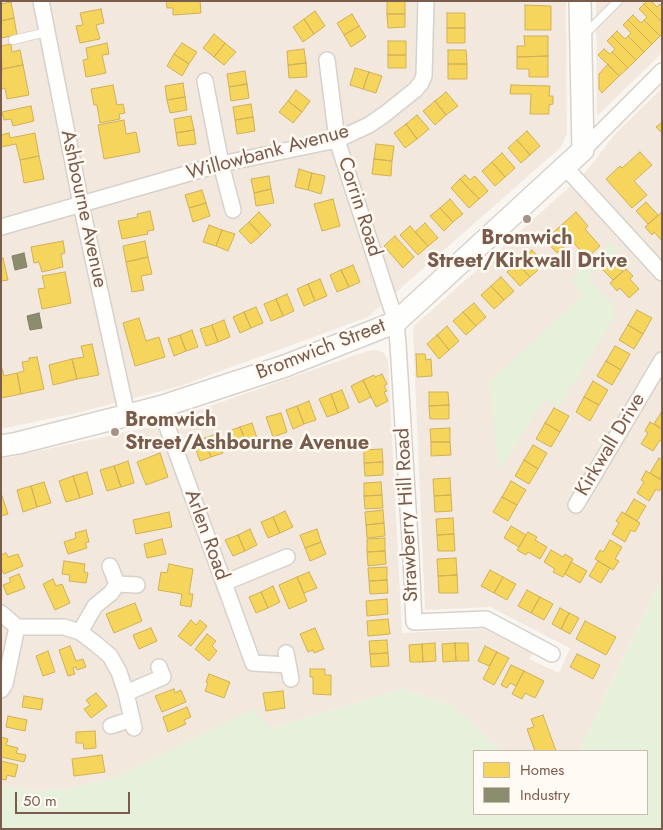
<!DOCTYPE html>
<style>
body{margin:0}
#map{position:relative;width:663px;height:830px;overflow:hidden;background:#f9f5f0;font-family:Jost,sans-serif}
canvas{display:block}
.frame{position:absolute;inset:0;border:2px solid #7a5c4d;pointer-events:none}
.legend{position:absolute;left:473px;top:750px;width:175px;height:65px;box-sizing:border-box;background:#fffaf3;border:1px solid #cabbb1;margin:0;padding:6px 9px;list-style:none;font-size:15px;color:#7a5c4d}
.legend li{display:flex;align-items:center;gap:10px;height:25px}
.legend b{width:25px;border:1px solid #cabbb1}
.scale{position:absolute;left:15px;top:792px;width:115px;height:22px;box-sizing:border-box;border:2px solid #7a5c4d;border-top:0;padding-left:6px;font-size:15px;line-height:18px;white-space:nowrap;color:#7a5c4d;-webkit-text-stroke:4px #fffaf3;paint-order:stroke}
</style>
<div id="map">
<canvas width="663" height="830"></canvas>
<div class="frame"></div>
<ul class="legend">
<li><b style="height:14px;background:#f6d55c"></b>Homes</li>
<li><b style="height:14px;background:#8c8c6e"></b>Industry</li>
</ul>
<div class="scale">50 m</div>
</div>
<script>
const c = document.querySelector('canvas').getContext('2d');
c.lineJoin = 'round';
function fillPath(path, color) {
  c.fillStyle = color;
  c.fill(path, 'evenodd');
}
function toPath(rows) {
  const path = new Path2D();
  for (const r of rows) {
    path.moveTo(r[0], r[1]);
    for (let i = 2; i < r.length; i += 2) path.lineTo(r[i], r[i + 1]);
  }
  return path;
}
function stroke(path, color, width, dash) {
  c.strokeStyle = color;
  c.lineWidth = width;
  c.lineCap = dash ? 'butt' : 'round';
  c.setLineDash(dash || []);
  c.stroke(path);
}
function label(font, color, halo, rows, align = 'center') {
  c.font = font + ' Jost,sans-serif';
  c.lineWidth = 5;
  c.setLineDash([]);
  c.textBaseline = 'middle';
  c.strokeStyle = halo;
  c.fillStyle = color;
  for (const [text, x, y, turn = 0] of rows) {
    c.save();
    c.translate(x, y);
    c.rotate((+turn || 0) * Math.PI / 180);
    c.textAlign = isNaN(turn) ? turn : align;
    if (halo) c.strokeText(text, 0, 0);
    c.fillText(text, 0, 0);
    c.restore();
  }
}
const residential = toPath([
 [1,1,566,1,567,134,561,147,368,317,180,386,81,412,1,429],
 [596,1,662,1,662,53,597,116],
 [662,88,662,577,579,751,501,751,453,706,403,689,271,728,116,777,76,787,34,792,1,786,1,459,150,427,367,351,376,350,384,353,388,360,402,633,485,629,532,653,529,659,559,673,570,648,490,607,425,610,413,332,414,326,585,173,615,134]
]);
const green = toPath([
 [611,242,618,251,588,278,613,305,614,318,559,408,545,399,499,471,489,382,582,296,570,279],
 [662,577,662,829,1,829,1,786,34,792,76,787,116,777,253,709,271,728,403,689,453,706,501,751,474,751,474,814,647,814,647,751,579,751]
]);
const homes = toPath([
 [166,1,200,1,201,13,173,15,173,8,167,8,166,1],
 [387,1,405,1,405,14,387,14,387,1],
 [647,1,651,1,657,7,660,4,662,6,662,22,644,4,647,1],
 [11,2,14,18,1,21,1,4,11,2],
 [644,4,662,22,662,34,660,36,644,20,647,17,639,9,644,4],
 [525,5,551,6,551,30,525,30,525,5],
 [101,9,104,23,96,25,100,39,80,43,76,26,83,25,80,13,101,9],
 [315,11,325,26,314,34,304,19,315,11],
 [447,13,465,13,465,28,447,28,447,13],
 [352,14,359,26,344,35,337,23,352,14],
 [387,14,405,14,405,27,388,28,387,14],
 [633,15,641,23,644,20,660,36,652,44,628,20,633,15],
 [14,18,17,35,1,38,1,21,14,18],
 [304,19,314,34,303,42,293,27,304,19],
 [628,20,652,44,644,52,628,36,631,33,623,25,628,20],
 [359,26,366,37,351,47,344,35,359,26],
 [447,28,465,28,465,43,447,43,447,28],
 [617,31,625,39,628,36,644,52,636,60,612,36,617,31],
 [214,34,225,43,214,57,203,48,214,34],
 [524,36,548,36,548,56,517,57,517,46,525,46,524,36],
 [612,36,636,60,628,68,612,52,615,49,607,41,612,36],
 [388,41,406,41,406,55,388,55,388,41],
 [107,43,109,54,102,55,106,73,86,77,83,60,88,59,86,48,107,43],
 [182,43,197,52,189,64,174,54,182,43],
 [225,43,236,52,224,65,214,57,225,43],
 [11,44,12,52,20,50,23,65,2,69,1,46,11,44],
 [304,49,306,63,288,65,287,51,304,49],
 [604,49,610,54,612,52,628,68,619,76,598,55,604,49],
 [448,50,466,50,467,64,448,64,448,50],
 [174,54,189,64,182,76,167,66,174,54],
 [388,55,406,55,406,68,388,68,388,55],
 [548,56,548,77,529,77,529,69,517,69,517,57,548,56],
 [306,63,307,77,289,78,288,65,306,63],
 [448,64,467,64,467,79,448,79,448,64],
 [608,64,619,76,602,93,599,89,599,74,608,64],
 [23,65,29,95,7,99,5,88,1,89,2,69,23,65],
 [355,68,369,72,363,89,350,85,355,68],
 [245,71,247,84,229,87,227,74,245,71],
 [369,72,382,76,376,93,363,89,369,72],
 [183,83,185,97,167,100,165,86,183,83],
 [247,84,249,98,231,101,229,87,247,84],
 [113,85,117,105,123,104,125,113,119,114,120,119,100,123,97,105,94,105,91,89,113,85],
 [511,85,550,86,549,96,553,96,553,104,549,105,549,114,530,114,531,94,510,94,511,85],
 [296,90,310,101,302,112,288,101,296,90],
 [446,92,458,106,446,115,435,101,446,92],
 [185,97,187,110,170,113,167,100,185,97],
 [288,101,302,112,293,123,279,112,288,101],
 [435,101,446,115,435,125,423,111,435,101],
 [251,104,253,117,235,120,233,107,251,104],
 [31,106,34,121,13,126,11,119,4,120,2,112,31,106],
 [417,115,429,129,417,139,406,124,417,115],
 [191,116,194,130,176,133,174,119,191,116],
 [253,117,255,131,237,134,235,120,253,117],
 [124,120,126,134,136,132,140,152,104,159,98,125,124,120],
 [662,122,662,133,656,127,662,122],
 [406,124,417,139,405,148,394,133,406,124],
 [194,130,196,144,178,146,176,133,194,130],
 [527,131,540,146,530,155,517,140,527,131],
 [9,133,10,138,35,133,39,156,20,160,16,144,1,147,1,135,9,133],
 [517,140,530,155,521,163,508,148,517,140],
 [376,144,394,146,392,161,374,159,376,144],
 [640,152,652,165,634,181,647,195,632,208,606,179,620,166,622,168,640,152],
 [502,153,515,168,505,177,492,162,502,153],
 [39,156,44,179,24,183,20,160,39,156],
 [374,159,392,161,391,176,372,174,374,159],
 [492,162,505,177,495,186,482,171,492,162],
 [299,169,312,173,308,190,295,187,299,169],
 [312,173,325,176,321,194,308,190,312,173],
 [465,175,470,180,475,176,488,191,479,199,460,179,465,175],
 [269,176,271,189,254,193,251,179,269,176],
 [460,179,479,199,469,208,451,188,460,179],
 [271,189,274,203,256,206,254,193,271,189],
 [202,190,206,203,189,208,185,195,202,190],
 [333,199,340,226,322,231,314,204,333,199],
 [450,199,463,214,453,222,440,208,450,199],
 [646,202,658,215,648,224,636,211,646,202],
 [206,203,210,216,193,222,189,208,206,203],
 [440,208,453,222,444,231,430,216,440,208],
 [150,211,154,230,147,231,148,234,122,239,118,221,138,217,137,214,150,211],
 [259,212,271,225,261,235,249,222,259,212],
 [576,212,588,226,585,229,600,246,587,258,571,240,557,253,545,240,576,212],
 [661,213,662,214,662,241,654,232,652,235,645,227,661,213],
 [249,222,261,235,251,244,239,231,249,222],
 [425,223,438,238,428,246,415,232,425,223],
 [209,225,222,230,216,246,203,242,209,225],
 [410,226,428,246,418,255,400,235,410,226],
 [222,230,235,234,228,251,216,246,222,230],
 [395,236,414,257,403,268,384,246,395,236],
 [63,241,65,253,61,254,63,267,42,272,39,262,34,263,31,247,63,241],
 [145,241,148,257,126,262,123,246,145,241],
 [532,250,545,264,530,277,517,263,532,250],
 [148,257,152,274,141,276,144,290,132,292,126,262,148,257],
 [3,258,8,280,1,281,1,259,3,258],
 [611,258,623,271,613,280,601,268,611,258],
 [517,263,530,277,520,286,507,272,517,263],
 [353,265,360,282,349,287,341,270,353,265],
 [626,269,633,276,630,279,639,289,629,298,620,288,617,291,610,283,626,269],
 [341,270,349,287,337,292,330,275,341,270],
 [65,272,71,303,42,309,38,289,45,288,42,276,65,272],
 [501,277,514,291,504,300,491,286,501,277],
 [320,279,327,296,315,301,308,284,320,279],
 [308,284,315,301,304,306,297,289,308,284],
 [491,286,504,300,494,309,481,295,491,286],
 [287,294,294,311,283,316,276,299,287,294],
 [276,299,283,316,271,321,264,304,276,299],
 [474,303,486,317,476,326,463,312,474,303],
 [256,307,263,323,251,328,244,312,256,307],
 [637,310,652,318,643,334,628,325,637,310],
 [244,312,251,328,240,333,233,317,244,312],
 [463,312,476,326,466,335,453,321,463,312],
 [139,318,146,341,159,337,165,357,135,366,123,323,139,318],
 [224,320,230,337,218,342,212,325,224,320],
 [212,325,218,342,206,346,200,329,212,325],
 [628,325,643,334,634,349,619,340,628,325],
 [447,326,459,341,449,350,437,335,447,326],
 [192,330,198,347,186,351,180,335,192,330],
 [180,335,186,351,174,356,168,339,180,335],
 [437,335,449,350,439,359,427,344,437,335],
 [92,344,99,375,77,379,72,359,84,357,81,346,92,344],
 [615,346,630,354,621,370,606,361,615,346],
 [416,354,425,354,426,360,431,359,432,376,417,377,416,354],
 [37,357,44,389,21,394,17,373,24,371,22,362,29,361,29,358,37,357],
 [72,359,77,379,53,385,49,365,72,359],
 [606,361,621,370,612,385,597,376,606,361],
 [1,365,4,376,17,373,21,394,1,398,1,365],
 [382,374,387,384,384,386,387,391,384,392,388,401,376,407,363,380,374,375,375,377,382,374],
 [363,380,371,397,359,403,351,386,363,380],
 [593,381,608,390,599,405,584,397,593,381],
 [342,390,349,408,338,413,331,394,342,390],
 [429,392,448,392,449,405,429,406,429,392],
 [331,394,338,413,327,417,319,399,331,394],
 [584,397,599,405,590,421,576,412,584,397],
 [309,401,316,420,304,424,297,406,309,401],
 [449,405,449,419,430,419,429,406,449,405],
 [297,406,304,424,293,429,286,410,297,406],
 [554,408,569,416,560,432,545,423,554,408],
 [662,411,662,429,654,424,662,411],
 [281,413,287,432,273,437,266,417,281,413],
 [650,422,662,429,662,441,660,440,653,451,641,444,648,433,645,431,650,422],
 [252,423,258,441,247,445,240,427,252,423],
 [545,423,560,432,551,447,536,439,545,423],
 [240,427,247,445,235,449,229,431,240,427],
 [450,428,450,442,431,442,430,429,450,428],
 [216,434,223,453,211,457,205,438,216,434],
 [205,438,211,457,200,461,193,442,205,438],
 [431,442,450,442,451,455,431,456,431,442],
 [533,445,547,453,538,469,524,460,533,445],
 [382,449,383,462,364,463,364,450,382,449],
 [160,453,168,477,146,485,137,462,160,453],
 [659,458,662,460,661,480,650,473,659,458],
 [524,460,538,469,529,484,515,476,524,460],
 [128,461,134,483,121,487,114,466,128,461],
 [383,462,383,475,365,476,364,463,383,462],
 [114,466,121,487,107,491,100,470,114,466],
 [646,471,662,480,662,487,659,491,656,489,649,501,637,493,644,482,641,480,646,471],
 [87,472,93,494,80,498,73,476,87,472],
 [73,476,80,498,66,502,59,481,73,476],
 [450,478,451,495,434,496,433,479,450,478],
 [511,481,526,490,517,505,502,497,511,481],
 [44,482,51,503,37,507,31,486,44,482],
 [381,482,382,495,364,496,364,483,381,482],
 [31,486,37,507,23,512,17,490,31,486],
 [1,493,8,514,1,516,1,493],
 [382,495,383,508,365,509,364,496,382,495],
 [451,495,452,511,435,512,434,496,451,495],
 [502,497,517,505,508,521,493,512,502,497],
 [634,499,646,506,637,521,625,514,634,499],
 [383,510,384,523,366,525,365,512,383,510],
 [285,511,293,527,280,533,273,517,285,511],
 [169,512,172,527,136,534,133,520,169,512],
 [622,512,640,523,635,532,631,530,625,542,612,534,619,523,616,521,622,512],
 [273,517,280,533,268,538,261,522,273,517],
 [453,518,454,534,437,535,436,519,453,518],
 [384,523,385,536,367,538,366,525,384,523],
 [511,526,526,535,519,547,504,538,511,526],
 [250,529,257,545,245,551,238,535,250,529],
 [317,529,321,542,305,548,300,535,317,529],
 [86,530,89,542,85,543,87,548,68,554,64,542,76,538,75,533,86,530],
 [528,532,537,537,535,540,547,547,540,559,528,552,526,555,517,550,528,532],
 [454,534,455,551,438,551,437,535,454,534],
 [238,535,245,551,233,556,225,540,238,535],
 [385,538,385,551,367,552,367,539,385,538],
 [162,539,166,554,147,558,144,544,162,539],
 [610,540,622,547,615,559,619,561,613,570,595,559,600,550,603,552,610,540],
 [321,542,326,554,310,561,305,548,321,542],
 [551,550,563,557,565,554,573,559,563,577,553,572,555,569,544,562,551,550],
 [385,551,386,564,368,566,367,552,385,551],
 [6,553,8,557,18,554,23,566,4,574,1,568,1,555,6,553],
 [456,558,457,575,438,576,437,559,456,558],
 [64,561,85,564,84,572,88,573,86,583,69,581,70,575,62,574,64,561],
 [598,561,610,568,601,583,589,576,598,561],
 [571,562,587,571,580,583,565,574,571,562],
 [169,564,193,569,189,594,193,594,191,607,180,605,182,594,158,590,161,572,167,573,169,564],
 [387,567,387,580,369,581,368,568,387,567],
 [490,570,503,577,494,593,481,586,490,570],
 [309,572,317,588,304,593,297,577,309,572],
 [19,574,25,588,7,595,3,585,11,582,9,578,19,574],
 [457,575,458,593,439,593,438,576,457,575],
 [297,577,307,601,289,609,279,585,297,577],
 [503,577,516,584,507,600,494,593,503,577],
 [53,579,56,586,62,584,70,603,55,610,43,584,53,579],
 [387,580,388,593,370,594,369,581,387,580],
 [273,586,280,602,268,608,261,592,273,586],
 [527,590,540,597,531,613,518,606,527,590],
 [261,592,268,608,256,613,249,597,261,592],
 [540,597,553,604,544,620,531,613,540,597],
 [387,599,388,614,367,616,366,601,387,599],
 [135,603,142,621,114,633,106,614,135,603],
 [560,608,569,613,561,629,552,624,560,608],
 [569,613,579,618,570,634,561,629,569,613],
 [388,619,390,634,368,636,367,621,388,619],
 [191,620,196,625,200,620,207,626,191,646,178,636,191,620],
 [585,621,616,637,606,655,576,639,585,621],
 [151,628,157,641,139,649,133,635,151,628],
 [315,628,324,649,314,653,313,650,308,652,300,634,315,628],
 [207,634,216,641,212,646,217,651,209,661,195,649,207,634],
 [387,640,388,653,370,654,369,641,387,640],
 [435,643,436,661,423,662,422,644,435,643],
 [455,643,468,643,469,661,456,661,455,643],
 [455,643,456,661,443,662,442,644,455,643],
 [422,644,423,662,410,662,409,645,422,644],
 [70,646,76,661,83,659,86,667,77,670,76,667,73,668,75,674,68,676,59,650,70,646],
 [485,646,497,652,489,666,478,661,485,646],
 [48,651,55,672,43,676,36,656,48,651],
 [497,652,509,658,494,685,483,679,497,652],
 [388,653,389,666,371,667,370,654,388,653],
 [577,654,600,665,593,679,570,667,577,654],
 [511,665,524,671,516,686,510,683,507,688,501,685,511,665],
 [310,669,325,669,325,675,331,675,331,695,313,694,313,677,310,677,310,669],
 [524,671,544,681,535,698,525,693,522,699,512,694,524,671],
 [209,674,230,682,224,698,205,691,208,683,206,682,209,674],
 [174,689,175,693,181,690,186,702,162,712,155,696,174,689],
 [283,691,285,708,266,711,263,693,283,691],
 [96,693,107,706,91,718,84,709,90,705,86,700,96,693],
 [24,696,43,699,41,710,22,707,24,696],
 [187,707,191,717,184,720,186,724,168,732,163,717,187,707],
 [543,715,556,751,535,751,527,729,534,727,531,719,543,715],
 [8,716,27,720,25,731,6,727,8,716],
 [95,731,96,748,84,749,83,743,76,743,76,732,95,731],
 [1,737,8,739,6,745,18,748,16,753,26,755,24,762,1,757,1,737],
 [102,755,105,772,74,776,72,759,102,755],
 [1,761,18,765,15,777,7,775,6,780,1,779,1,761]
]);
const industry = toPath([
 [24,253,27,267,15,270,12,256,24,253],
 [39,313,42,328,30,330,27,316,39,313]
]);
const lane = toPath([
 [584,35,618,1],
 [13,40,47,32]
]);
const street = toPath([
 [41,1,81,204,127,415],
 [327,60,337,140,396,322,398,344,411,557,414,622,486,619,552,654],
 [205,81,221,164,233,210],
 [583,150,662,71],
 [565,167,662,273],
 [1,227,221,164,337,140,369,125,385,114,415,90,421,83,424,76,426,1],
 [160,407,253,663,288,665],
 [576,505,662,360],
 [110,566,117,584,137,585],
 [224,583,287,557],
 [1,613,17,627,64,627,80,632,96,644,110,656,119,672,126,693,132,719],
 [80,632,95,606,111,593,117,584],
 [286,653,291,679],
 [1,690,5,684,17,627],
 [126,693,163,677,159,667],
 [111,726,132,719,134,728]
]);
const secondary = toPath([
 [1,446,18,443,160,407,285,366,396,322,583,150,580,1]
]);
const markers = [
 [527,219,5,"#a69286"],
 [115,432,5,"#a69286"]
];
const streetNames = [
 ["Willowbank Avenue",268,153,-15],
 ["Corrin Road",359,207,72],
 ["Ashbourne Avenue",83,209,78],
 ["Bromwich Street",321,350,-21],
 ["Kirkwall Drive",611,445,-59],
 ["Strawberry Hill Road",408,515,-93],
 ["Arlen Road",206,535,70]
];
const poiNames = [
 ["Bromwich",527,239],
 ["Street/Kirkwall Drive",527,262],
 ["Bromwich",125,421,"left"],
 ["Street/Ashbourne Avenue",125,444,"left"]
];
fillPath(residential, '#f2e8de');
fillPath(green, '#e7f0db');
fillPath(homes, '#f6d55c');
stroke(homes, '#d1b158', 1);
fillPath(industry, '#8c8c6e');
stroke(industry, '#877e64', 1);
stroke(lane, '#d7d1cb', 10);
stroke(street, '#d7d1cb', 18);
stroke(secondary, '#d9d2cb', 24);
stroke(lane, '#fefefd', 8);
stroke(street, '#fefefd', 15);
stroke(secondary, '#fefefd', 21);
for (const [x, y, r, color] of markers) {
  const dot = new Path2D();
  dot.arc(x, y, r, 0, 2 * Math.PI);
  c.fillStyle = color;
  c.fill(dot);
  stroke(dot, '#fffaf3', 2);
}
label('20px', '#7a5c4d', '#fffaf3', streetNames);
label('bold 20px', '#7a5c4d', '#fffaf3', poiNames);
</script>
